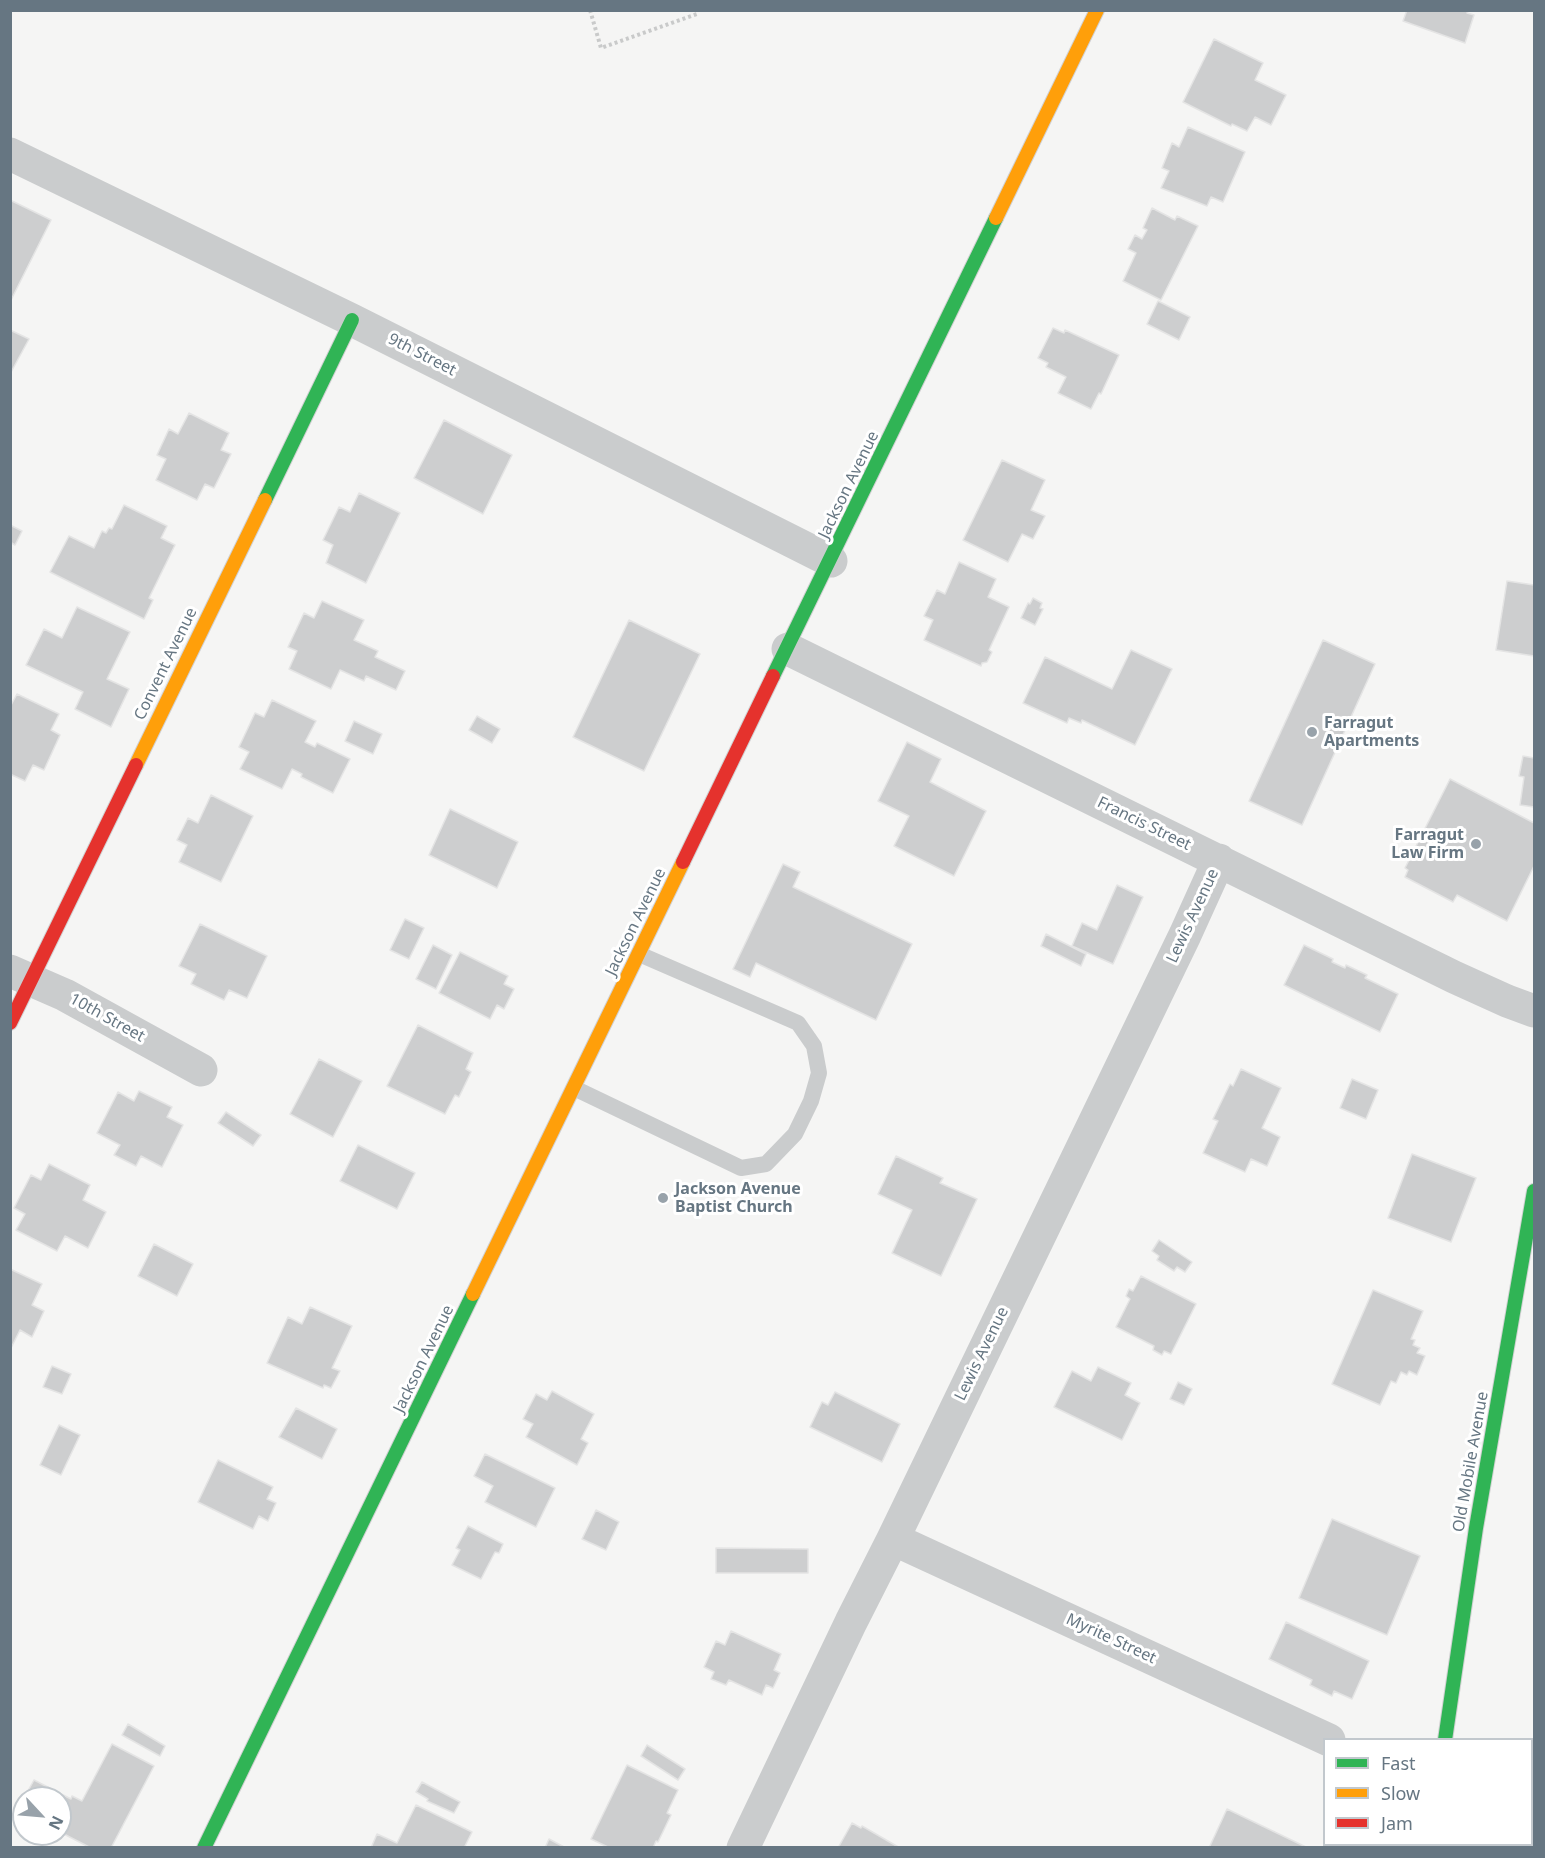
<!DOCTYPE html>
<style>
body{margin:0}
#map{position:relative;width:1545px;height:1858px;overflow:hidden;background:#f5f5f4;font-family:"Noto Sans",sans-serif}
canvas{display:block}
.frame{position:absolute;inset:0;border:12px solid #667682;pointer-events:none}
.legend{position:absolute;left:1323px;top:1738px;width:210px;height:108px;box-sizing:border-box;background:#fff;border:2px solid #c2c8cd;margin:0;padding:8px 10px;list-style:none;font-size:18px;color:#667682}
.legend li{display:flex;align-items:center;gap:12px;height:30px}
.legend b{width:30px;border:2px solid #c2c8cd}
.north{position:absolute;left:12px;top:1786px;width:60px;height:60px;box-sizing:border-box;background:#fff;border:2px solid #c2c8cd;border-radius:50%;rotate:116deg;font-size:16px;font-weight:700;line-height:24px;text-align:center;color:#667682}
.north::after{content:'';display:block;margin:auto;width:21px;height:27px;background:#98a2aa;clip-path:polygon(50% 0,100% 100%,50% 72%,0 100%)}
</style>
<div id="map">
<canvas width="1545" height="1858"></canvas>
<div class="frame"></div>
<ul class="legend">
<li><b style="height:8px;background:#30b455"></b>Fast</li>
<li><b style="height:8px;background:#ff9f0a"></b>Slow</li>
<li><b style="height:8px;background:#e5322d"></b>Jam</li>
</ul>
<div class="north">N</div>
</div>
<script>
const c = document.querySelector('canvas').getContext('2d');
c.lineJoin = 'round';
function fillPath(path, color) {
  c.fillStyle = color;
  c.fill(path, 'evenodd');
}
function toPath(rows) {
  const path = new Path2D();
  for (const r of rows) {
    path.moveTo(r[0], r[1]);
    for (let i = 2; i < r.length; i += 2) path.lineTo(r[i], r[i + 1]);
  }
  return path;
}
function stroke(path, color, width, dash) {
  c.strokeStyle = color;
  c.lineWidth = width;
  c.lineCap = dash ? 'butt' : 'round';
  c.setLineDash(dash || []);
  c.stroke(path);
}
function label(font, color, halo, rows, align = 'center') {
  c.font = font + ' "Noto Sans",sans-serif';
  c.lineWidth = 6;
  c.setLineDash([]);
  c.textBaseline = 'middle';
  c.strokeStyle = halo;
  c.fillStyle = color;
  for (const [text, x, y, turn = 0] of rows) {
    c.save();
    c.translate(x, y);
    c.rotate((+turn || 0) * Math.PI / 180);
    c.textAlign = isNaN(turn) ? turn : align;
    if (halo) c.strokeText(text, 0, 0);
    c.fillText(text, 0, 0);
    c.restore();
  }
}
const building = toPath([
 [1407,10,1468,10,1467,13,1474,15,1465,43,1403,21,1407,10],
 [1214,39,1263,63,1255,80,1286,95,1271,125,1255,117,1247,131,1232,124,1231,126,1183,102,1214,39],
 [1188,127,1245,152,1223,202,1211,197,1207,206,1161,188,1169,171,1162,168,1172,143,1179,147,1188,127],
 [10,200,51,220,10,302,10,200],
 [1152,208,1175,220,1177,216,1198,226,1161,300,1123,281,1136,253,1128,249,1135,235,1142,239,1147,230,1143,228,1152,208],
 [1158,301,1190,317,1179,340,1147,324,1158,301],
 [1053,328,1064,333,1065,330,1119,355,1101,394,1099,393,1091,409,1058,393,1066,377,1046,367,1048,363,1038,358,1053,328],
 [10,330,29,339,10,374,10,330],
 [189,413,229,433,221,450,231,454,214,488,205,484,197,500,156,480,166,459,157,455,169,429,178,434,189,413],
 [444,420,512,455,483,514,414,478,444,420],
 [1002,460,1045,480,1031,510,1045,516,1033,539,1022,534,1008,562,963,540,1002,460],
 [359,493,400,513,366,583,326,563,333,545,323,540,339,507,350,512,359,493],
 [124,505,167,526,161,538,175,545,149,598,153,600,144,619,50,572,69,536,94,548,102,531,106,533,109,528,112,529,124,505],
 [10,525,22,531,15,545,10,542,10,525],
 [959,562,996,579,988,597,1009,607,989,650,992,652,987,662,982,663,981,666,924,640,933,620,924,616,937,590,945,594,959,562],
 [1507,581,1534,585,1534,656,1496,650,1507,581],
 [1033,598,1042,603,1040,608,1043,609,1035,625,1021,618,1028,603,1030,604,1033,598],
 [322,601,364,620,354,640,378,651,375,657,405,671,396,690,366,676,364,681,340,670,331,689,289,669,297,651,288,647,304,613,314,618,322,601],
 [77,607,130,632,107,679,129,689,111,727,75,709,83,692,26,665,44,629,62,638,77,607],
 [629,620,700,654,644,771,573,737,629,620],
 [1323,640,1375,664,1302,825,1249,801,1323,640],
 [1131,650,1172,669,1135,745,1082,720,1081,723,1069,718,1067,723,1023,703,1045,657,1112,689,1131,650],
 [17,694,59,714,51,730,60,735,44,770,33,765,25,781,10,774,10,707,17,694],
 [272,700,316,721,305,742,315,747,317,743,350,759,333,793,301,777,302,774,292,769,282,789,240,769,249,752,239,747,255,713,264,717,272,700],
 [477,716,500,729,492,743,469,730,477,716],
 [354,721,382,734,373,754,345,741,354,721],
 [907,742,941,759,930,782,986,811,954,876,894,846,909,816,878,801,907,742],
 [1523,756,1534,758,1534,807,1520,805,1524,777,1519,776,1523,756],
 [1450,779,1534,823,1534,866,1507,921,1457,895,1453,902,1405,877,1408,870,1405,868,1450,779],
 [211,795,253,816,221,882,179,862,187,845,177,840,188,818,198,823,211,795],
 [450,809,518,842,497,888,429,855,450,809],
 [783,864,800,872,793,887,912,944,876,1020,756,963,750,977,733,969,783,864],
 [1117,885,1143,897,1113,964,1072,946,1082,923,1097,930,1117,885],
 [405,919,424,928,409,959,390,950,405,919],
 [200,924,267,956,247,998,229,990,224,1000,191,984,196,974,179,966,200,924],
 [1046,934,1086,954,1081,966,1041,946,1046,934],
 [433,945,452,955,436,989,416,979,433,945],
 [1304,945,1333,959,1332,962,1345,968,1346,965,1367,975,1365,978,1398,994,1380,1032,1284,985,1304,945],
 [460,952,508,976,504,984,514,989,504,1009,497,1005,490,1019,439,993,460,952],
 [418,1025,473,1053,466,1069,471,1072,459,1097,455,1095,445,1114,387,1086,418,1025],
 [319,1059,362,1081,333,1137,290,1114,319,1059],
 [1241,1069,1281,1088,1262,1128,1280,1137,1267,1166,1251,1159,1245,1172,1203,1153,1218,1121,1213,1119,1230,1084,1233,1086,1241,1069],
 [1352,1079,1378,1090,1366,1119,1340,1108,1352,1079],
 [139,1091,172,1107,167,1117,183,1125,162,1167,141,1156,136,1166,114,1155,120,1145,97,1133,118,1092,134,1101,139,1091],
 [226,1112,261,1135,253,1146,218,1123,226,1112],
 [358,1145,415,1173,397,1209,340,1181,358,1145],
 [1412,1154,1476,1178,1451,1242,1388,1218,1412,1154],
 [896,1156,943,1178,940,1183,977,1199,941,1276,892,1253,912,1210,878,1194,896,1156],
 [49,1164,90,1185,83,1200,106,1212,88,1248,65,1236,57,1251,16,1230,25,1214,14,1208,31,1175,41,1180,49,1164],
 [1159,1240,1192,1262,1185,1272,1177,1267,1174,1271,1157,1260,1159,1256,1152,1251,1159,1240],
 [154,1244,193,1264,177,1296,138,1276,154,1244],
 [10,1269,42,1284,32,1305,44,1311,32,1337,20,1330,10,1350,10,1269],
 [1141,1276,1196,1304,1171,1354,1164,1351,1162,1355,1153,1350,1154,1346,1116,1327,1130,1299,1126,1296,1129,1289,1133,1291,1141,1276],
 [1373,1290,1423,1311,1411,1339,1415,1340,1413,1345,1420,1348,1417,1353,1425,1356,1417,1375,1409,1371,1407,1375,1401,1372,1396,1383,1391,1381,1380,1405,1332,1384,1373,1290],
 [310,1307,352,1326,332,1368,340,1371,331,1388,324,1385,323,1388,267,1363,288,1317,302,1324,310,1307],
 [52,1366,71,1374,62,1394,43,1387,52,1366],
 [1098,1367,1131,1383,1125,1395,1140,1403,1122,1440,1054,1407,1072,1371,1091,1381,1098,1367],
 [1178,1382,1192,1389,1184,1405,1170,1399,1178,1382],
 [552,1391,594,1414,581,1439,588,1443,577,1465,526,1437,533,1424,523,1419,536,1394,547,1400,552,1391],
 [835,1392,900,1424,882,1462,810,1427,822,1402,828,1405,835,1392],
 [296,1408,337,1429,322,1459,279,1437,296,1408],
 [59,1425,80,1435,61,1475,40,1465,59,1425],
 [485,1454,555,1488,536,1527,485,1502,493,1486,474,1476,485,1454],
 [218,1460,273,1487,267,1499,276,1503,268,1521,259,1516,253,1529,198,1502,218,1460],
 [596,1510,619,1522,606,1550,582,1539,596,1510],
 [1332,1519,1420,1556,1387,1635,1299,1598,1332,1519],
 [468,1526,503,1544,499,1553,495,1552,481,1579,452,1565,460,1550,456,1548,468,1526],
 [716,1548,808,1549,808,1573,716,1573,716,1548],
 [1286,1622,1369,1661,1352,1699,1334,1691,1332,1696,1310,1685,1312,1680,1269,1659,1286,1622],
 [731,1631,781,1654,774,1670,780,1673,773,1688,766,1685,762,1695,729,1680,726,1685,711,1679,714,1672,704,1667,716,1641,725,1645,731,1631],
 [128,1724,165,1746,160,1756,122,1735,128,1724],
 [112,1744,154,1766,111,1848,91,1848,60,1832,60,1798,24,1798,34,1780,71,1799,72,1796,82,1801,112,1744],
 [647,1745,685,1769,678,1780,641,1756,647,1745],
 [627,1765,678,1790,667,1813,671,1815,658,1842,656,1841,653,1848,610,1848,591,1839,627,1765],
 [422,1782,460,1802,454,1813,427,1801,428,1799,416,1792,422,1782],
 [416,1805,472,1832,464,1848,371,1848,377,1834,397,1843,416,1805],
 [1227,1809,1308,1848,1209,1848,1227,1809],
 [852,1823,861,1828,862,1826,900,1848,838,1848,852,1823],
 [549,1839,566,1848,545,1848,549,1839]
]);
const path = toPath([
 [590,10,601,48,697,14,696,10]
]);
const lane = toPath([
 [574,1088,741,1168,766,1164,795,1134,811,1101,819,1073,814,1046,798,1023,639,954]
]);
const street = toPath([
 [10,154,352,320,831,561],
 [788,649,1454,977,1507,1001,1534,1011],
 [10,971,65,995,201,1070],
 [893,1539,1329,1740],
 [743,1848,851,1622,893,1539,1185,935,1219,860]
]);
const fast = toPath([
 [265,500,352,320],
 [773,676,996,218],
 [1445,1740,1476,1528,1534,1191],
 [1432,1844,1432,1848],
 [204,1848,473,1294]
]);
const slow = toPath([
 [996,218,1097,10],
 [136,765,265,500],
 [473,1294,683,862]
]);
const jam = toPath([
 [683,862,773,676],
 [10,1023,136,765]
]);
const markers = [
 [1312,732,6,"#98a2aa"],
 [1476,844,6,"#98a2aa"],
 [663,1198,6,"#98a2aa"]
];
const streetNames = [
 ["9th Street",422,355,27],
 ["Jackson Avenue",849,485,-64],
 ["Convent Avenue",166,664,-64],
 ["Francis Street",1144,824,26],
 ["Lewis Avenue",1193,916,-65],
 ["Jackson Avenue",636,922,-64],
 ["10th Street",107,1018,29],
 ["Lewis Avenue",982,1354,-64],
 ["Jackson Avenue",424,1359,-64],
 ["Old Mobile Avenue",1471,1462,-80],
 ["Myrite Street",1111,1639,25]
];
const poiNames = [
 ["Farragut",1324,723],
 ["Apartments",1324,741],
 ["Farragut",1464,835,"right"],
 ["Law Firm",1464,853,"right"],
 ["Jackson Avenue",675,1189],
 ["Baptist Church",675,1207]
];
fillPath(building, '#cdcecf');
stroke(building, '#e4e4e4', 1.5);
stroke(fast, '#d1d1d2', 16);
stroke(slow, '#d1d1d2', 16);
stroke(jam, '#d1d1d2', 16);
stroke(path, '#c9caca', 4, [3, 3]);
stroke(lane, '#cacccd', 16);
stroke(street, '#cacccd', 33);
stroke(fast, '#30b455', 14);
stroke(slow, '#ff9f0a', 14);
stroke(jam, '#e5322d', 14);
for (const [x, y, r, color] of markers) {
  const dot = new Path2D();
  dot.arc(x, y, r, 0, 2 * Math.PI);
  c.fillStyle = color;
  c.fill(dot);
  stroke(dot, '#fff', 2);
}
label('16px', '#667682', '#fff', streetNames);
label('bold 16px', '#667682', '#fff', poiNames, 'left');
</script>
